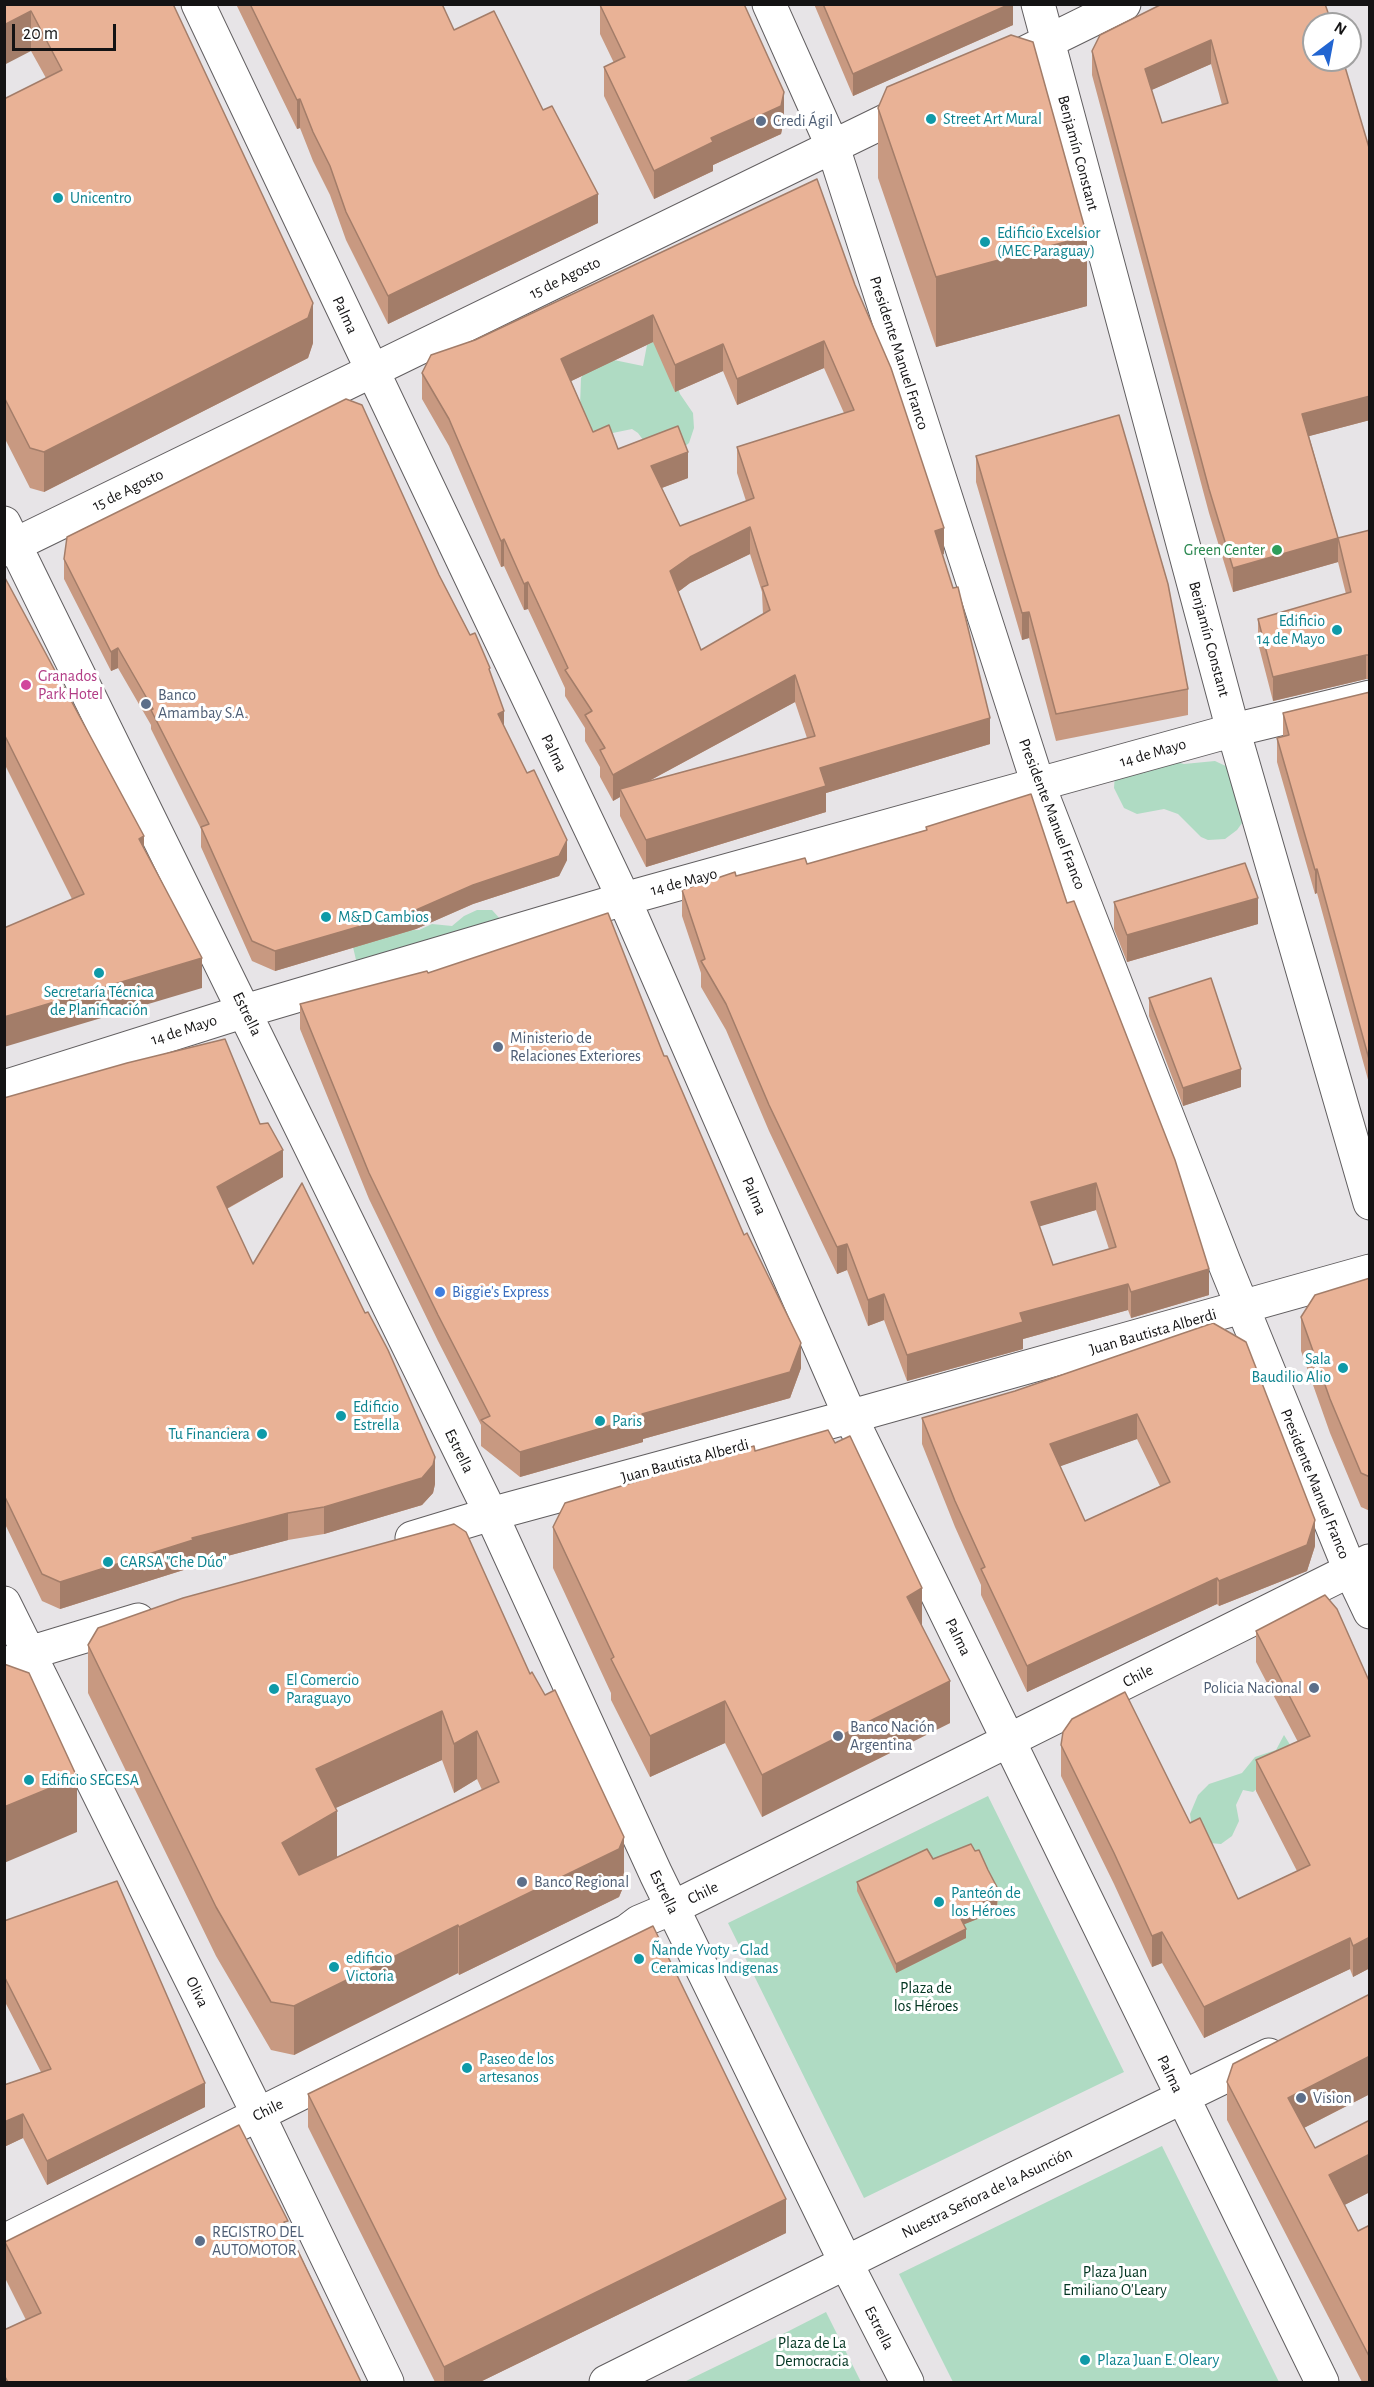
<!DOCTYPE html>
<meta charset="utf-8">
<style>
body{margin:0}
#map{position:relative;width:1374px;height:2387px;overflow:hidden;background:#e7e4e7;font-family:"Alegreya Sans",sans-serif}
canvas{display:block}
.frame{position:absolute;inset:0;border:6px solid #141314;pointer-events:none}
.north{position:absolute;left:1302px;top:12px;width:60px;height:60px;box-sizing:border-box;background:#fff;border:2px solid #a1a1a1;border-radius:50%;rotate:32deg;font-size:16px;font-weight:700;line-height:24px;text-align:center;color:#141314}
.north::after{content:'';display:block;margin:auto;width:21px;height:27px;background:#2265d1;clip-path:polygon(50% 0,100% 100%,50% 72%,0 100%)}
.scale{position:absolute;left:12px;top:24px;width:104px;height:27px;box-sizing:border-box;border:3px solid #141314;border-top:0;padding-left:8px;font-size:18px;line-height:21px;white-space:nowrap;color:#141314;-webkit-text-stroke:4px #fff;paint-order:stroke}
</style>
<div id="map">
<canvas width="1374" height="2387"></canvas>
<div class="frame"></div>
<div class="north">N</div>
<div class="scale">20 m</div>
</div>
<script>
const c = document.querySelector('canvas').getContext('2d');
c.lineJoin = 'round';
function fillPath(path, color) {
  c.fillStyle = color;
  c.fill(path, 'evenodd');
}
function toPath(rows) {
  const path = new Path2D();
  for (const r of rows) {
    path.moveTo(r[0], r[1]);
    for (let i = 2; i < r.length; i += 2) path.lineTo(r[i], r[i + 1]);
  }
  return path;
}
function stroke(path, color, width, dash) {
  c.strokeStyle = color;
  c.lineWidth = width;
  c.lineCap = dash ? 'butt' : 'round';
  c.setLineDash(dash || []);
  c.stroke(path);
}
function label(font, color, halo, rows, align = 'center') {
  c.font = font + ' "Alegreya Sans",sans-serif';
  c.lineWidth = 6;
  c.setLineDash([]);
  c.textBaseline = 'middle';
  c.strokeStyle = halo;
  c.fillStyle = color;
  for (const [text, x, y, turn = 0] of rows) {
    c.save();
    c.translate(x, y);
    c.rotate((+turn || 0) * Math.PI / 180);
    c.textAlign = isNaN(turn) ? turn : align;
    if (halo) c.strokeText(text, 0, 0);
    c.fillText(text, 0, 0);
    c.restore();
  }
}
const green = toPath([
 [661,341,680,394,693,413,694,428,689,443,683,448,651,451,638,433,632,429,603,435,596,434,587,423,580,407,581,378,588,367,609,359,643,366,647,345,653,342],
 [1161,758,1184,764,1215,761,1230,768,1250,812,1237,830,1225,839,1208,840,1201,837,1178,814,1164,809,1137,814,1124,808,1114,788,1115,774],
 [477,910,492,910,502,921,369,968,356,960,353,947,375,931,419,930,432,924,452,926,464,916],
 [1284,1735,1297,1756,1253,1792,1243,1790,1236,1805,1239,1821,1232,1836,1221,1844,1198,1842,1193,1834,1190,1814,1198,1795,1209,1784,1242,1773,1255,1757,1276,1750],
 [988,1796,1124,2072,864,2198,728,1923],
 [1162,2146,1279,2382,953,2382,899,2274],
 [826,2312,861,2382,684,2382,781,2335]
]);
const minor = toPath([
 [198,4,624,899,850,1416,1322,2382],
 [769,4,833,147,1038,784,1224,1262,1350,1570,1370,1612],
 [1038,4,1230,719,1370,1203],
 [994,68,1124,4],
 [4,523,491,1514,656,1874,846,2263,907,2382],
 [4,550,918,105],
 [4,1087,245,1011,624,899,1234,730,1370,697],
 [412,1538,491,1514,863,1413,1370,1271],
 [4,1603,258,2114,387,2382],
 [4,1666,29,1653,138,1620],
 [4,2241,627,1931,639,1922,672,1908,1369,1561],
 [606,2382,1014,2179,1269,2055]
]);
const wall = toPath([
 [4,4,173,4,313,343,308,358,44,492,30,488,4,437,4,99,46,78,31,51],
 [236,4,442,4,454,30,598,223,388,324,346,240,330,195,313,161,300,128,297,129],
 [814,4,1013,4,1013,25,853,96],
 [1325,4,1370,420,1309,436,1338,538,1370,530,1370,679,1366,679,1273,701,1258,643,1258,619,1346,594,1338,562,1233,592,1209,513,1092,75,1092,51],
 [1211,64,1222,105,1162,123,1151,90],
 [600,5,784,120,781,134,713,165,713,171,654,199,604,96,604,67,614,63,600,34],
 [878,108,1087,306,936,347,878,178],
 [817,179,944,554,942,555,990,744,826,793,826,812,646,867,620,816,620,797,613,801,600,777,600,767,585,741,585,728,565,696,565,688,528,609,524,610,504,566,501,567,449,446,422,399,422,373,475,340],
 [653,342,675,392,723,371,737,405,824,368,844,413,737,447,737,473,746,501,680,526,662,488,688,478,618,449,593,432,571,381],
 [750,554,762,592,763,615,701,650,678,592,690,583],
 [795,702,807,738,649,781],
 [976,456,1188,689,1188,715,1056,741,1029,638,1022,640,976,482],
 [64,559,439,575,490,673,504,727,567,860,559,876,473,904,416,929,275,971,252,961,201,847,201,829,151,729,151,725,118,668,111,671,64,579],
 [4,576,144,848,202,988,72,899,4,763],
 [1370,692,1370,1087,1317,893,1315,894,1277,762,1277,738,1283,736,1283,713],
 [926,827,1067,903,1209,1295,1131,1318,1128,1310,1023,1339,1023,1349,907,1381,884,1320,868,1326,847,1270,837,1274,769,1131,726,1030,701,987,701,973,682,916,682,890,736,876,807,864,926,830],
 [1096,1210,1109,1249,1053,1265,1039,1226],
 [1114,902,1258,924,1127,962,1114,929],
 [428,973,664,1056,801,1368,790,1398,643,1439,643,1442,520,1477,481,1446,481,1425,438,1341,369,1199,300,1029,300,1004],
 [1149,998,1241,1087,1183,1106,1149,1016],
 [4,1098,283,1177,227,1209,253,1264,435,1484,433,1493,422,1505,324,1534,288,1540,193,1565,193,1567,60,1609,42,1601,4,1522],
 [1370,1278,1370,1511,1361,1507,1330,1433,1301,1351,1301,1317],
 [1213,1323,1315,1546,1307,1571,1219,1606,1217,1604,1027,1692,981,1595,981,1585,955,1527,922,1444,922,1418,1015,1391],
 [1137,1439,1160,1486,1085,1521,1060,1466],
 [755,1451,922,1627,950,1723,762,1817,725,1743,650,1777,611,1700,611,1693,553,1568,553,1527],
 [454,1524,624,1885,619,1897,459,1975,458,1973,294,2055,271,2050,216,1956,88,1693,88,1645],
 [442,1760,454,1793,477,1779,482,1790,337,1857,335,1808],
 [1256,1631,1370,1683,1370,1968,1353,1977,1350,1969,1204,2038,1162,1963,1152,1967,1114,1884,1061,1776,1061,1745,1190,1823,1238,1899,1297,1871,1256,1791,1256,1760,1298,1742,1256,1662],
 [933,1859,998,1898,997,1908,985,1911,985,1916,964,1924,966,1938,896,1973,857,1891,857,1882],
 [4,1921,205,2107,47,2185,23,2138,4,2147,41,2072,4,2000],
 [1370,1994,1370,2094,1304,2128,1315,2148,1370,2192,1344,2205,1358,2231,1370,2225,1370,2382,1362,2382,1227,2120,1227,2082],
 [308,2094,786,2233,480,2382,435,2382,308,2127],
 [288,2229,361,2382,4,2382,4,2330,26,2320,5,2278,5,2242]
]);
const shadedWall = toPath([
 [1010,4,1013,4,1013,25,853,96,853,74],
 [31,11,31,51,4,65,4,25],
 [1211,40,1211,64,1145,93,1145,69],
 [784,92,784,120,781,134,713,165,713,171,654,199,654,171,711,138],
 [300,99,300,128,297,129,297,100],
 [598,194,598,223,388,324,388,296],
 [1087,236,1087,306,936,347,936,277],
 [313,303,313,343,308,358,44,492,44,452],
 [653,315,653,342,561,386,561,359],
 [824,341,824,368,737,405,737,379],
 [723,344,723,371,675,392,675,365],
 [1370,396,1370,420,1302,438,1302,414],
 [688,452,688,478,651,492,651,466],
 [750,527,750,554,690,583,670,598,670,571,690,557],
 [944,528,944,554,935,557,935,531],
 [1338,538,1338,562,1233,592,1233,568],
 [504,539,504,566,501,567,501,541],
 [528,582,528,609,524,610,524,584],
 [1029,612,1029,638,1022,640,1022,613],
 [118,648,118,668,111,671,111,652],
 [1366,655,1366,679,1273,701,1273,677],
 [795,675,795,702,623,795,620,789,620,797,613,801,613,775],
 [504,711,504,731,498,714],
 [990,718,990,744,826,793,826,812,646,867,646,840,820,768],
 [144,836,144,866,139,839],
 [567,840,567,860,559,876,473,904,416,929,275,971,275,951],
 [1317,869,1317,893,1315,894,1315,870],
 [1258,898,1258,924,1127,962,1127,935],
 [202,958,202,988,4,1047,4,1017],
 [1241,1069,1241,1087,1183,1106,1183,1088],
 [283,1150,283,1177,217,1214,217,1187],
 [1096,1183,1096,1210,1031,1229,1031,1202],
 [847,1244,847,1270,837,1274,837,1247],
 [1209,1269,1209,1295,1131,1318,1131,1292],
 [1128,1284,1128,1310,1023,1339,1023,1349,907,1381,907,1355,1020,1313],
 [884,1294,884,1320,868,1326,868,1300],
 [801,1343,801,1368,790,1398,643,1439,643,1442,520,1477,520,1452,642,1414],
 [1137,1414,1137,1439,1050,1470,1050,1444],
 [435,1457,435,1484,433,1493,422,1505,324,1534,324,1507],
 [288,1513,288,1540,193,1565,193,1567,60,1609,60,1582,192,1538],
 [1315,1520,1315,1546,1307,1571,1219,1606,1219,1581],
 [1217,1578,1217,1604,1027,1692,1027,1666],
 [922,1588,922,1630,907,1597],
 [950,1681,950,1723,762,1817,762,1775],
 [725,1701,725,1743,650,1777,650,1736],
 [442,1711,442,1760,316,1817,316,1769],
 [477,1731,477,1779,454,1793,454,1744],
 [77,1777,77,1832,4,1863,4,1807],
 [337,1811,337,1860,282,1891,282,1843],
 [624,1837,624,1885,619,1897,459,1975,459,1927],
 [998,1889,998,1898,996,1899,997,1899,997,1908,985,1911,985,1916,960,1926,960,1917,983,1902,993,1891],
 [458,1925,458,1973,294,2055,294,2006],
 [966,1929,966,1938,896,1973,896,1964],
 [1162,1932,1162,1963,1152,1967,1152,1936],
 [1370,1937,1370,1968,1353,1977,1353,1946],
 [1350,1938,1350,1969,1204,2038,1204,2007],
 [1370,2056,1370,2094,1288,2136,1288,2098],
 [205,2083,205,2107,47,2185,47,2161],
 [23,2114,23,2138,4,2147,4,2122],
 [1370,2154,1370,2192,1329,2213,1329,2175],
 [786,2199,786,2233,480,2382,444,2382,444,2367]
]);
const building = toPath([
 [4,4,173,4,313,303,308,318,44,452,30,448,4,397,4,99,62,70,31,11,4,25,4,4],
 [250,4,442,4,454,30,494,11,543,110,552,106,598,194,388,296,346,212,330,166,313,132,300,99,297,100,250,4],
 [602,4,744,4,784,92,781,106,711,138,713,142,654,171,604,67,625,57,600,5,602,4],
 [823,4,1010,4,853,74,823,4],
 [1162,4,1325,4,1332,24,1314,24,1314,60,1343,60,1370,151,1370,396,1302,414,1338,538,1233,568,1209,489,1092,51,1100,35,1162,4],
 [1211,40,1228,103,1162,123,1145,69,1211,40],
 [1011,35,1033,42,1087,236,936,277,878,108,887,87,1011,35],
 [817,179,855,285,891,368,944,528,935,531,953,588,958,587,990,718,820,768,826,786,646,840,620,789,815,736,795,675,613,775,600,750,605,748,585,715,592,711,565,670,568,668,528,582,524,584,504,539,501,541,449,419,422,373,431,355,475,340,817,179],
 [653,315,675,365,723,344,737,379,824,341,854,410,737,447,754,498,680,526,651,466,688,452,678,426,618,449,609,425,593,432,561,359,653,315],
 [750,527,768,585,762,587,770,610,701,650,670,571,690,557,750,527],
 [346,399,362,405,439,575,470,635,475,633,490,668,489,669,504,711,498,714,527,773,534,770,567,840,559,856,473,885,416,910,275,951,252,941,201,827,209,824,151,710,153,709,118,648,111,652,64,559,67,537,346,399],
 [1119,415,1168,584,1188,689,1056,714,1029,612,1022,613,976,456,1119,415],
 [1370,530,1370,655,1366,655,1273,677,1258,619,1351,592,1338,538,1370,530],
 [4,576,144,836,139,839,202,958,4,1017,4,928,84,894,4,734,4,576],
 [1370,692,1370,1063,1317,869,1315,870,1277,738,1289,735,1283,713,1370,692],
 [1031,794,1067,903,1074,901,1175,1160,1209,1269,1131,1292,1128,1284,1020,1313,1023,1322,907,1355,884,1294,868,1300,847,1244,837,1247,769,1105,726,1004,701,961,705,959,682,890,735,872,736,876,805,858,807,864,927,830,926,827,1031,794],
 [1096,1183,1116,1247,1053,1265,1031,1202,1096,1183],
 [1245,863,1258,898,1127,935,1114,902,1245,863],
 [608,913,664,1056,667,1056,744,1235,747,1233,801,1343,790,1372,642,1414,643,1416,520,1452,481,1420,490,1416,438,1315,369,1173,300,1004,427,971,428,973,608,913],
 [1211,978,1241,1069,1183,1088,1149,998,1211,978],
 [225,1039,260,1124,268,1123,283,1150,217,1187,253,1264,302,1183,365,1313,368,1312,388,1350,435,1457,433,1465,422,1478,324,1507,288,1513,192,1538,193,1540,60,1582,42,1574,4,1495,4,1098,127,1063,225,1039],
 [1370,1278,1370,1477,1361,1473,1330,1399,1301,1317,1315,1295,1370,1278],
 [1213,1323,1246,1342,1315,1520,1307,1545,1219,1581,1217,1578,1027,1666,981,1569,985,1567,955,1501,922,1418,1015,1391,1213,1323],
 [1137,1414,1170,1482,1085,1521,1050,1444,1137,1414],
 [828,1430,835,1443,850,1436,922,1588,907,1597,950,1681,762,1775,725,1701,650,1736,611,1659,614,1657,553,1527,565,1503,754,1446,755,1451,828,1430],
 [454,1524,466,1532,530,1674,532,1672,545,1695,555,1690,624,1837,619,1849,459,1927,458,1925,294,2006,271,2002,216,1907,88,1645,98,1628,183,1598,454,1524],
 [442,1711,454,1744,477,1731,499,1782,299,1875,282,1843,337,1811,316,1769,442,1711],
 [1325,1595,1337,1609,1370,1683,1370,1937,1353,1946,1350,1938,1204,2007,1162,1932,1152,1936,1114,1853,1061,1745,1063,1732,1072,1719,1125,1692,1190,1823,1200,1818,1238,1899,1310,1865,1256,1760,1310,1736,1256,1631,1325,1595],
 [4,1664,29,1673,77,1777,4,1807,4,1664],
 [971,1844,975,1851,979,1850,988,1870,998,1889,993,1891,997,1899,983,1902,985,1907,960,1917,966,1929,896,1964,857,1882,927,1849,933,1859,971,1844],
 [117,1881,205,2083,47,2161,23,2114,4,2122,4,2085,51,2069,4,1976,4,1921,117,1881],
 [653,1926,786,2199,444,2367,308,2094,653,1926],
 [1370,1994,1370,2056,1288,2098,1315,2148,1370,2120,1370,2154,1329,2175,1358,2231,1370,2225,1370,2358,1227,2082,1233,2064,1370,1994],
 [239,2125,288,2221,284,2222,361,2382,8,2382,4,2375,4,2330,41,2313,5,2242,239,2125]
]);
const markers = [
 [931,119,6,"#0f9aa8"],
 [761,121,6,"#5c6f8a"],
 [58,198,6,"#0f9aa8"],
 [985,242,6,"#0f9aa8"],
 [1277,550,6,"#2e9e5b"],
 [1337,630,6,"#0f9aa8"],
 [26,685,6,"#d1479c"],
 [146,704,6,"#5c6f8a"],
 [326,917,6,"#0f9aa8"],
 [99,973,6,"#0f9aa8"],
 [498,1047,6,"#5c6f8a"],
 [440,1292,6,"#3f7fe0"],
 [1343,1368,6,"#0f9aa8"],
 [341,1416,6,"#0f9aa8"],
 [600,1421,6,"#0f9aa8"],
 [262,1434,6,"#0f9aa8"],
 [108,1562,6,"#0f9aa8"],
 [1314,1688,6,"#5c6f8a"],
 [274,1689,6,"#0f9aa8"],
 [838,1736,6,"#5c6f8a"],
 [29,1780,6,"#0f9aa8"],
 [522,1882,6,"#5c6f8a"],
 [939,1902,6,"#0f9aa8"],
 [639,1959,6,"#0f9aa8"],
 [334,1967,6,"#0f9aa8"],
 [467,2068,6,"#0f9aa8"],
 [1301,2098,6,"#5c6f8a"],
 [200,2241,6,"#5c6f8a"],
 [1085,2360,6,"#0f9aa8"]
];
const cultureNames = [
 ["Street Art Mural",943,119],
 ["Unicentro",70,198],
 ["Edificio Excelsior",997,233],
 ["(MEC Paraguay)",997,251],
 ["Edificio",1325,621,"right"],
 ["14 de Mayo",1325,639,"right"],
 ["M&D Cambios",338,917],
 ["Secretaría Técnica",99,992,"center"],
 ["de Planificación",99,1010,"center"],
 ["Sala",1331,1359,"right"],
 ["Baudilio Alio",1331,1377,"right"],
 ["Edificio",353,1407],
 ["Estrella",353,1425],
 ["Paris",612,1421],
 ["Tu Financiera",250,1434,"right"],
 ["CARSA \"Che Dúo\"",120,1562],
 ["El Comercio",286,1680],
 ["Paraguayo",286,1698],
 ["Edificio SEGESA",41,1780],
 ["Panteón de",951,1893],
 ["los Héroes",951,1911],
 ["Ñande Yvoty - Glad",651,1950],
 ["Ceramicas Indigenas",651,1968],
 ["edificio",346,1958],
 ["Victoria",346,1976],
 ["Paseo de los",479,2059],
 ["artesanos",479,2077],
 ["Plaza Juan E. Oleary",1097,2360]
];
const serviceNames = [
 ["Credi Ágil",773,121],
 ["Banco",158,695],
 ["Amambay S.A.",158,713],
 ["Ministerio de",510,1038],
 ["Relaciones Exteriores",510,1056],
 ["Policia Nacional",1302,1688,"right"],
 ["Banco Nación",850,1727],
 ["Argentina",850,1745],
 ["Banco Regional",534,1882],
 ["Vision",1313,2098],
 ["REGISTRO DEL",212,2232],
 ["AUTOMOTOR",212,2250]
];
const streetNames = [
 ["Benjamín Constant",1078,153,75],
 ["15 de Agosto",565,278,-26],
 ["Palma",345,315,65],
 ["Presidente Manuel Franco",899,353,72],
 ["15 de Agosto",128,490,-26],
 ["Benjamín Constant",1209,639,75],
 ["Palma",554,753,64],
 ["14 de Mayo",1153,753,-16],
 ["Presidente Manuel Franco",1052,814,69],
 ["14 de Mayo",684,882,-15],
 ["Estrella",247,1014,64],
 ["14 de Mayo",184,1030,-18],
 ["Palma",754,1196,67],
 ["Juan Bautista Alberdi",1153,1332,-16],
 ["Estrella",459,1451,64],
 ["Juan Bautista Alberdi",685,1461,-15],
 ["Presidente Manuel Franco",1315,1484,68],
 ["Palma",958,1637,64],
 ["Chile",1138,1676,-27],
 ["Estrella",664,1892,64],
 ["Chile",703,1893,-26],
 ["Oliva",197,1992,64],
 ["Palma",1170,2074,64],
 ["Chile",268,2110,-26],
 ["Nuestra Señora de la Asunción",987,2193,-26],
 ["Estrella",879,2328,63]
];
const leisureNames = [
 ["Green Center",1265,550]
];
const hotelNames = [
 ["Granados",38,676],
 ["Park Hotel",38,694]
];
const shopNames = [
 ["Biggie's Express",452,1292]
];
const parkNames = [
 ["Plaza de",926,1988],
 ["los Héroes",926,2006],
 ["Plaza Juan",1115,2272],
 ["Emiliano O'Leary",1115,2290],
 ["Plaza de La",812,2343],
 ["Democracia",812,2361]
];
fillPath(green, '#afdbc3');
stroke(minor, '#615e60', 35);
stroke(minor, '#fff', 33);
fillPath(wall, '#c89981');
fillPath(shadedWall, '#a37d69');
fillPath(building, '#e9b296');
stroke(building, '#a37d69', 1.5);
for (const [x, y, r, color] of markers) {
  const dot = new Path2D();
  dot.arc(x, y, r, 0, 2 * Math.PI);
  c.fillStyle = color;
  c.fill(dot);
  stroke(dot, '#fff', 2);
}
label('16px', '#0d838f', '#fff', cultureNames, 'left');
label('16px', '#4e5e75', '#fff', serviceNames, 'left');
label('16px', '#141314', '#fff', streetNames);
label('16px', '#27864d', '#fff', leisureNames, 'right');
label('16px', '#b23c85', '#fff', hotelNames, 'left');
label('16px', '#366cbe', '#fff', shopNames, 'left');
label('16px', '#023521', '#fff', parkNames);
</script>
